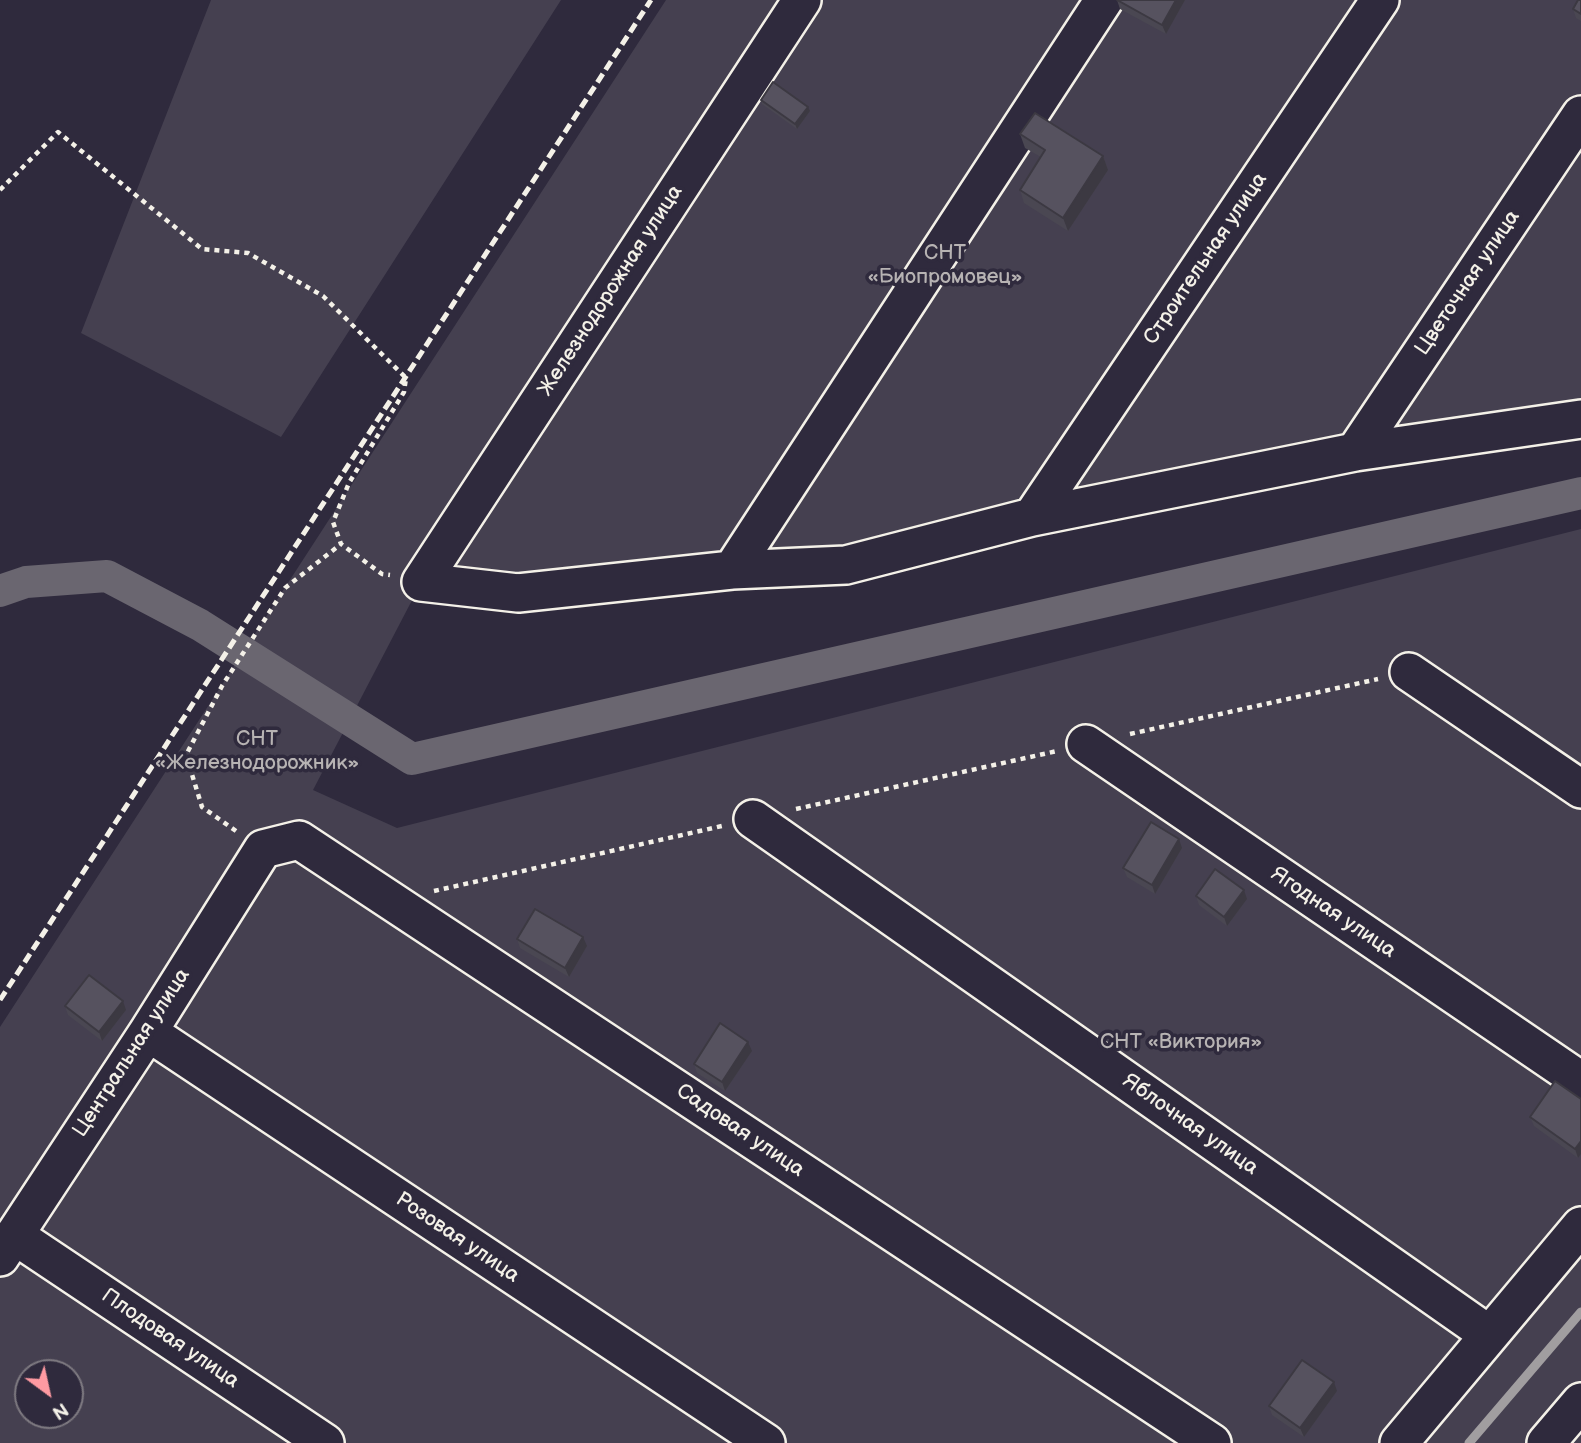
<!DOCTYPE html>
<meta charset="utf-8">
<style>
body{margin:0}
#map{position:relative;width:1581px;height:1443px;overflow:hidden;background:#2f2a3d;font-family:"Balsamiq Sans",sans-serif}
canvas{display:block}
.north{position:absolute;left:14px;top:1359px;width:70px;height:70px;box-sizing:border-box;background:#2f2a3d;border:2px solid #7e7a81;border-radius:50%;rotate:147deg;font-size:19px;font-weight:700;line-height:28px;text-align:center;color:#f4f1e8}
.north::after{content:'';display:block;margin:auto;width:24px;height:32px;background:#ff9aa2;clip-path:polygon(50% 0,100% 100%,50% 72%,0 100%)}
</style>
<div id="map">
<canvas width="1581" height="1443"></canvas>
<div class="north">N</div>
</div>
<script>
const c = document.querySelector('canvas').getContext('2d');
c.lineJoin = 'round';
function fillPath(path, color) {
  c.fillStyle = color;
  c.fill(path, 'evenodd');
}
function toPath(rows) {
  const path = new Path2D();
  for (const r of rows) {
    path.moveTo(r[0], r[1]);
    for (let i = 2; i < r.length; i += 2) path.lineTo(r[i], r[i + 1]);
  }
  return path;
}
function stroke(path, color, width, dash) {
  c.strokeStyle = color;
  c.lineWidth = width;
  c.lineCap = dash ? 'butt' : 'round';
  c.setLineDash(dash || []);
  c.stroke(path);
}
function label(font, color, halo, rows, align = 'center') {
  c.font = font + ' "Balsamiq Sans",sans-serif';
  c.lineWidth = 7;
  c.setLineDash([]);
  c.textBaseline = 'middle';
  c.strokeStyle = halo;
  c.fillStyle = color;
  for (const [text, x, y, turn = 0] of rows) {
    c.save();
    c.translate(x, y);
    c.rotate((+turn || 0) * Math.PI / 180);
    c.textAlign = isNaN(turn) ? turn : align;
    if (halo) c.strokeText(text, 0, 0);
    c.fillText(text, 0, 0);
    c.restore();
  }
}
const green = toPath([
 [211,0,561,0,281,437,81,333],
 [666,0,1581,0,1581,419,846,565,421,583,313,790,397,828,1581,529,1581,1443,0,1443,0,1027],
 [28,1373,70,1373,70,1415,28,1415]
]);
const stream = toPath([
 [1469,1443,1581,1312]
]);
const canal = toPath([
 [0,591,26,582,107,576,200,625,412,759,1581,493]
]);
const path = toPath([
 [0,190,58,132,202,249,248,253,323,296,406,378,404,392,349,483,333,522,341,544,382,574,390,575],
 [1130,734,1378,679],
 [796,809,1057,751],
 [236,831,202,807,186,755,222,686,285,588,341,544],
 [434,891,722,826]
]);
const minor = toPath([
 [802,0,421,582,518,593,732,570,846,565,1032,517,1355,452,1581,419],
 [1355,452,1581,115],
 [1032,517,1380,0],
 [732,570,1104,0],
 [1409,672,1581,789],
 [1086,744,1581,1081],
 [753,819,1488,1334],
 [148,1032,766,1443],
 [14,1235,325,1443],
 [0,1257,148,1032,263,849,299,840,1212,1443],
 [1399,1443,1581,1226],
 [1546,1443,1581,1402]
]);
const rail = toPath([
 [0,1000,651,0]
]);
const wall = toPath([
 [1117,0,1185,0,1166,34,1120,9],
 [1581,0,1581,21,1576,18,1573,9],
 [761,100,810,111,797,129,762,104],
 [1020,134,1103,156,1108,170,1068,231,1024,203,1020,190,1041,157,1025,148],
 [1182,848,1155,894,1127,877,1123,868],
 [1196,896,1247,899,1227,926,1199,905],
 [517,939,587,946,569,977,520,948],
 [65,1006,126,1010,102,1041,68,1015],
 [752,1051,725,1091,697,1073,694,1064],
 [1581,1099,1581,1154,1578,1158,1534,1126,1530,1117],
 [1337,1391,1304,1437,1272,1415,1269,1406]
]);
const shadedWall = toPath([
 [1176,0,1185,0,1166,34,1162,25],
 [808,107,810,111,797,129,795,124],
 [1103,156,1108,170,1068,231,1063,218],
 [1179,839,1182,848,1155,894,1152,885],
 [1244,890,1247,899,1227,926,1224,917],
 [583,937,587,946,569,977,565,968],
 [123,1001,126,1010,102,1041,99,1032],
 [748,1042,752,1051,725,1091,722,1082],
 [1581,1141,1581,1154,1578,1158,1575,1149],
 [1334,1382,1337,1391,1304,1437,1300,1428]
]);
const building = toPath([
 [1117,0,1176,0,1162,25,1117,0],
 [1578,0,1581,0,1581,14,1573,9,1578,0],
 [773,82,808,107,795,124,761,100,773,82],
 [1035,113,1103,156,1063,218,1020,190,1045,150,1020,134,1035,113],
 [1151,822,1179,839,1152,885,1123,868,1151,822],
 [1215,869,1244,890,1224,917,1196,896,1215,869],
 [535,909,583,937,565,968,517,939,535,909],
 [89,975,123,1001,99,1032,65,1006,89,975],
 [720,1023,748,1042,722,1082,694,1064,720,1023],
 [1555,1081,1581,1099,1581,1141,1575,1149,1530,1117,1555,1081],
 [1302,1360,1334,1382,1300,1428,1269,1406,1302,1360]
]);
const parkNames = [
 ["СНТ",945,254],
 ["«Биопромовец»",945,278],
 ["СНТ",257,740],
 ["«Железнодорожник»",257,764],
 ["СНТ «Виктория»",1181,1043]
];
const streetNames = [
 ["Строительная улица",1206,259,-56],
 ["Цветочная улица",1468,283,-56],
 ["Железнодорожная улица",611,291,-57],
 ["Ягодная улица",1333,913,34],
 ["Центральная улица",132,1053,-57],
 ["Яблочная улица",1190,1125,35],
 ["Садовая улица",740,1131,34],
 ["Розовая улица",457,1238,34],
 ["Плодовая улица",170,1339,34]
];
fillPath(green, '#454050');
stroke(stream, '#a19ea0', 9);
stroke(canal, '#6a6670', 32);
stroke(minor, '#f4f1e8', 42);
stroke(path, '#f4f1e8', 4.5, [5, 5]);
stroke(minor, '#2f2a3d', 37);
stroke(rail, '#f4f1e8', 5, [10, 5]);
fillPath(wall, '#4a4752');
fillPath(shadedWall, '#3c3942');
fillPath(building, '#56525f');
stroke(building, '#3c3942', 2);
label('21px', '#b7b3b3', '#2f2a3d', parkNames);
label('21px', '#f4f1e8', '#2f2a3d', streetNames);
</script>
